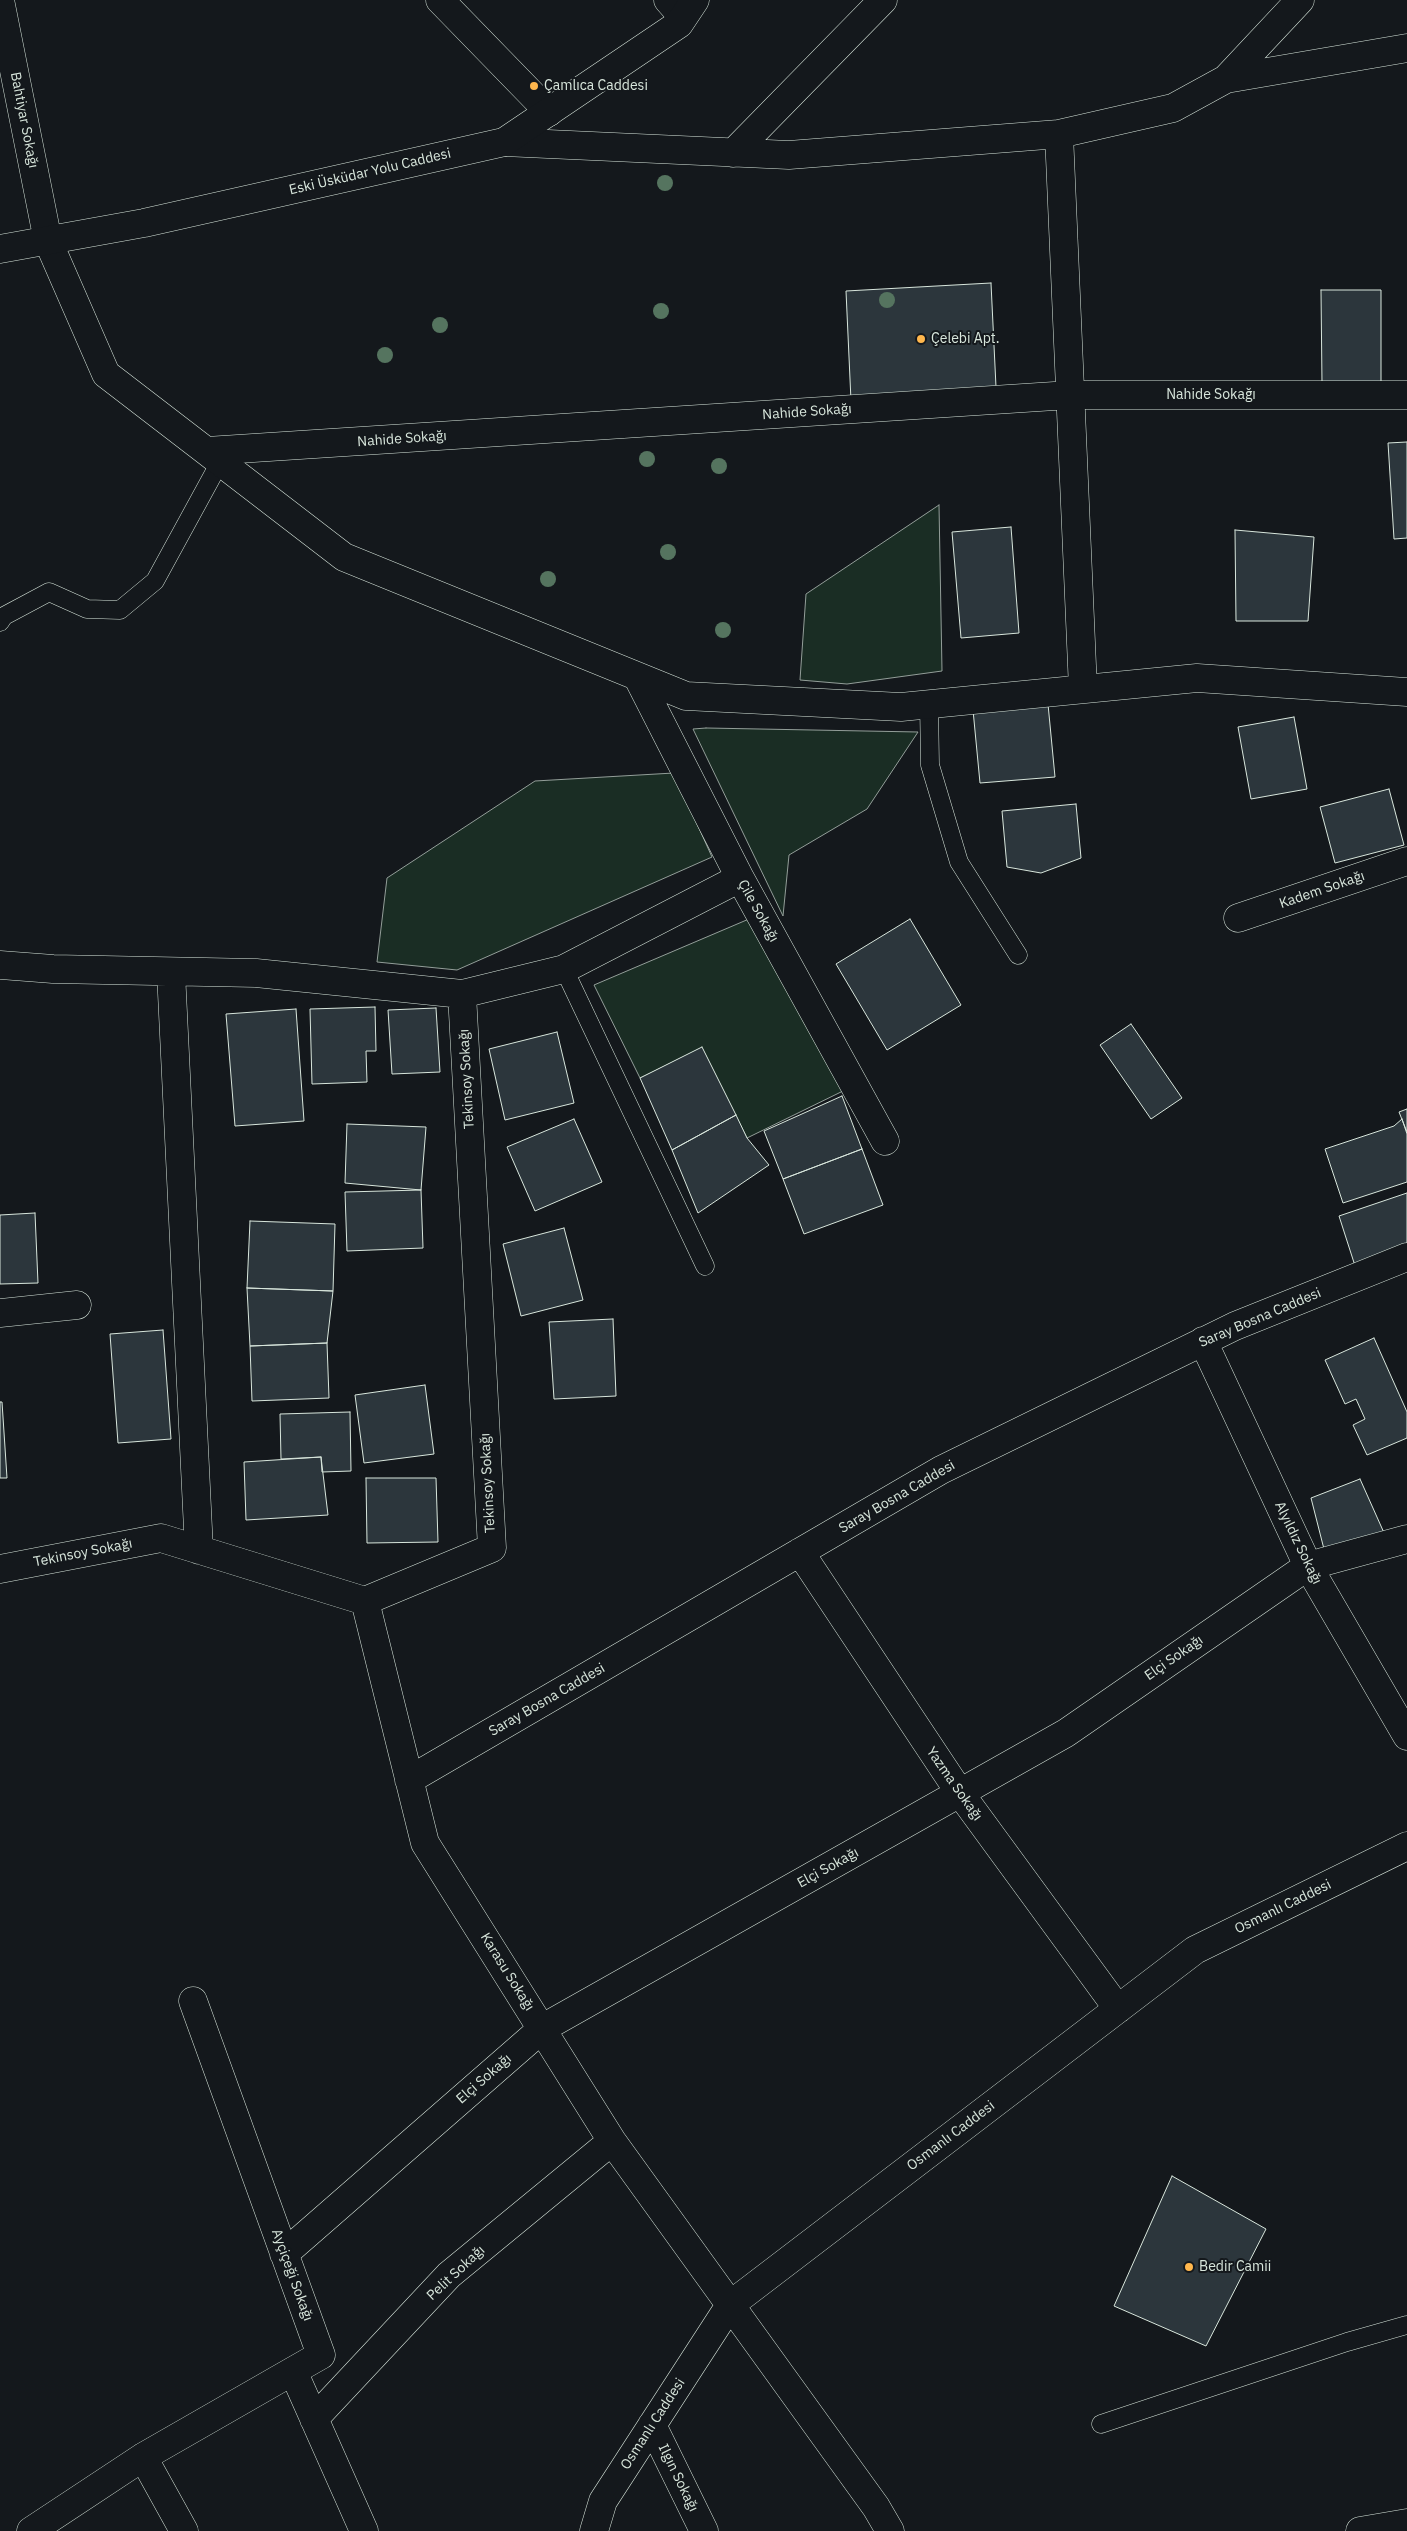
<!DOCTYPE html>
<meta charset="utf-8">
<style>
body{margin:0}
canvas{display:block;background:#14181c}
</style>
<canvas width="1407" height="2531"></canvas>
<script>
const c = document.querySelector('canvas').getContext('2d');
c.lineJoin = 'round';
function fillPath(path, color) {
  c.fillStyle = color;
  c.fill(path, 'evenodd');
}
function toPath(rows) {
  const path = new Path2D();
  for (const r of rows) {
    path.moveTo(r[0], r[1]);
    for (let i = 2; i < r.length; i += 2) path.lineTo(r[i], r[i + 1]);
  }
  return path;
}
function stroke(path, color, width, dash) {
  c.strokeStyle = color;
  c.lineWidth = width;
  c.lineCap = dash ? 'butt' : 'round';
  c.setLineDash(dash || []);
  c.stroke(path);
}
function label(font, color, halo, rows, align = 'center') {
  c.font = font + ' "IBM Plex Sans",sans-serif';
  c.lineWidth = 4;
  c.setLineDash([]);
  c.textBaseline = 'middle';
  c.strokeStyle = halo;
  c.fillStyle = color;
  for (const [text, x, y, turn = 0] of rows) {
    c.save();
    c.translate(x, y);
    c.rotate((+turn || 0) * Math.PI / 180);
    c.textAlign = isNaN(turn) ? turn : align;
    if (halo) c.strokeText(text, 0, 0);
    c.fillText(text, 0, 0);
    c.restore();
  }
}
const green = toPath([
 [939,505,942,671,847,684,800,680,806,594,939,505],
 [706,728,918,732,867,809,789,855,783,916,693,729,706,728],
 [674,773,712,857,457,970,377,962,387,878,535,781,674,773],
 [756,916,845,1090,747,1138,702,1048,640,1078,594,985,756,916]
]);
const building = toPath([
 [991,283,996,387,851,401,846,291,991,283],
 [1321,290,1381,290,1381,383,1322,384,1321,290],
 [1407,442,1407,538,1394,539,1388,443,1407,442],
 [1011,527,1019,633,961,638,952,532,1011,527],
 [1235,530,1314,537,1308,621,1236,621,1235,530],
 [1048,704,1055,777,980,783,973,710,1048,704],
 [1294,717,1307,789,1251,799,1238,727,1294,717],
 [1389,789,1404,845,1335,863,1320,807,1389,789],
 [1076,804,1081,858,1041,873,1007,867,1002,811,1076,804],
 [910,919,961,1005,887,1050,836,964,910,919],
 [375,1007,376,1051,366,1051,367,1082,312,1084,310,1009,375,1007],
 [436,1008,440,1072,392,1074,388,1010,436,1008],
 [296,1009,304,1121,235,1126,226,1014,296,1009],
 [1131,1024,1182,1098,1151,1119,1100,1045,1131,1024],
 [557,1032,574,1103,505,1120,489,1049,557,1032],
 [702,1047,736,1115,672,1150,640,1078,702,1047],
 [842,1096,862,1149,783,1179,764,1131,842,1096],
 [1407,1109,1407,1132,1399,1112,1407,1109],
 [736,1115,747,1138,769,1165,698,1213,672,1150,736,1115],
 [574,1119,602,1182,535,1211,507,1147,574,1119],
 [1402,1119,1407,1134,1407,1182,1343,1203,1325,1149,1394,1126,1402,1119],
 [347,1124,426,1127,421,1190,345,1183,347,1124],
 [862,1149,883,1205,804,1234,783,1179,862,1149],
 [421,1190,423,1248,347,1251,345,1192,421,1190],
 [1407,1193,1407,1256,1357,1272,1339,1216,1407,1193],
 [35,1213,38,1283,0,1284,0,1215,35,1213],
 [250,1221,335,1224,333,1291,247,1288,250,1221],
 [564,1228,583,1300,521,1316,503,1244,564,1228],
 [247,1288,333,1291,327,1343,250,1346,247,1288],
 [613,1319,616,1396,554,1399,549,1322,613,1319],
 [163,1330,171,1439,118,1443,110,1334,163,1330],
 [1374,1338,1407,1412,1407,1438,1367,1455,1353,1425,1365,1419,1356,1399,1345,1404,1325,1360,1374,1338],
 [327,1343,329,1398,252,1401,250,1346,327,1343],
 [425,1385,434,1454,364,1463,355,1395,425,1385],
 [0,1402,2,1402,7,1478,0,1478,0,1402],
 [350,1412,351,1471,322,1472,321,1457,281,1459,280,1414,350,1412],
 [321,1457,328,1515,246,1520,244,1462,321,1457],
 [366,1478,436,1478,438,1542,367,1543,366,1478],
 [1360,1479,1389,1544,1327,1561,1311,1498,1360,1479],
 [1172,2176,1266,2229,1206,2346,1114,2306,1172,2176]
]);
const lane = toPath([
 [0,622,4,616,49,592,87,609,120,610,155,581,220,462],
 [929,704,930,765,959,862,1018,955],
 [564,969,705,1266],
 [1101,2424,1347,2342,1407,2325]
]);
const street = toPath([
 [0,0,48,241,106,374,344,557,686,696,901,707,1197,678,1407,692],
 [440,0,549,112],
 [668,0,683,17],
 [1226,79,1407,48],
 [1059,134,1083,689],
 [504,142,789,155,1059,134,1173,108,1226,79,1300,0],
 [733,153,883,0],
 [207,451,1070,395,1407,395],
 [638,678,740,878,885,1141],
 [1238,918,1407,861],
 [0,965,53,969,256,973,462,994,564,969,740,878],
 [171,972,199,1550],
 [0,1313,77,1305],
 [1203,1341,1308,1566,1407,1736],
 [800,1552,960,1793,1118,2009],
 [0,1569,161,1538,365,1601,492,1548,462,994],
 [365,1601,425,1843,612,2141,876,2507,890,2531],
 [409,1780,941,1470,1235,1326,1407,1257],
 [193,2001,321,2355,293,2371,364,2531],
 [284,2254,543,2028,1066,1733,1308,1566,1407,1539],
 [314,2419,449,2275,612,2141],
 [652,2425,704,2531],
 [143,2457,184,2531],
 [31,2531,143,2457,293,2371],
 [594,2531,603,2501,730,2305,1195,1950,1407,1846],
 [1360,2531,1407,2523]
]);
const secondary = toPath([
 [0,249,144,223,504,142,679,24,695,0]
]);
const trees = [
 [665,183],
 [887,300],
 [661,311],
 [440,325],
 [385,355],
 [647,459],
 [719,466],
 [668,552],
 [548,579],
 [723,630]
];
const markers = [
 [534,86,5,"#ffb74d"],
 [921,339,5,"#ffb74d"],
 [1189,2267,5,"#ffb74d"]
];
const poiNames = [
 ["Çamlıca Caddesi",544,86],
 ["Çelebi Apt.",931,339],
 ["Bedir Camii",1199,2267]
];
const streetNames = [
 ["Bahtiyar Sokağı",24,120,79],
 ["Eski Üsküdar Yolu Caddesi",370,172,-13],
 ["Nahide Sokağı",1211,395],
 ["Nahide Sokağı",807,412,-4],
 ["Nahide Sokağı",402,439,-4],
 ["Kadem Sokağı",1322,890,-19],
 ["Çile Sokağı",758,911,61],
 ["Tekinsoy Sokağı",467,1079,-93],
 ["Saray Bosna Caddesi",1260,1318,-23],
 ["Tekinsoy Sokağı",488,1483,-93],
 ["Saray Bosna Caddesi",897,1497,-30],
 ["Alyıldız Sokağı",1298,1543,64],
 ["Tekinsoy Sokağı",83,1553,-11],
 ["Elçi Sokağı",1174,1658,-35],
 ["Saray Bosna Caddesi",547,1700,-30],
 ["Yazma Sokağı",954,1784,55],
 ["Elçi Sokağı",828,1868,-29],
 ["Osmanlı Caddesi",1283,1907,-26],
 ["Karasu Sokağı",507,1972,58],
 ["Elçi Sokağı",484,2079,-41],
 ["Osmanlı Caddesi",951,2136,-37],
 ["Pelit Sokağı",456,2273,-43],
 ["Ayçiçeği Sokağı",292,2275,70],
 ["Osmanlı Caddesi",653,2424,-57],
 ["Ilgın Sokağı",678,2478,64]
];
fillPath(green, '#1a2d24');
stroke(green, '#939e99', 1);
fillPath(building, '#2c363c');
stroke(building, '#d8e6dc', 1);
stroke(lane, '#d8e6dc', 19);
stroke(street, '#d8e6dc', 29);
stroke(secondary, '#d8e6dc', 29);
stroke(lane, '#14181c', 18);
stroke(street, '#14181c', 28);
stroke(secondary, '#14181c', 28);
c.fillStyle = '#55745f';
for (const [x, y] of trees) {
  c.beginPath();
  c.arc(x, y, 8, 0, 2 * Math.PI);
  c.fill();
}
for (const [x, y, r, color] of markers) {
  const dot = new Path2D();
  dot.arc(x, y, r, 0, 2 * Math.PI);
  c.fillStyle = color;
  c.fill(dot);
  stroke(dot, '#14181c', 2);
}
label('14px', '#d8e6dc', '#14181c', poiNames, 'left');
label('14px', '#d8e6dc', '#14181c', streetNames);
</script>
